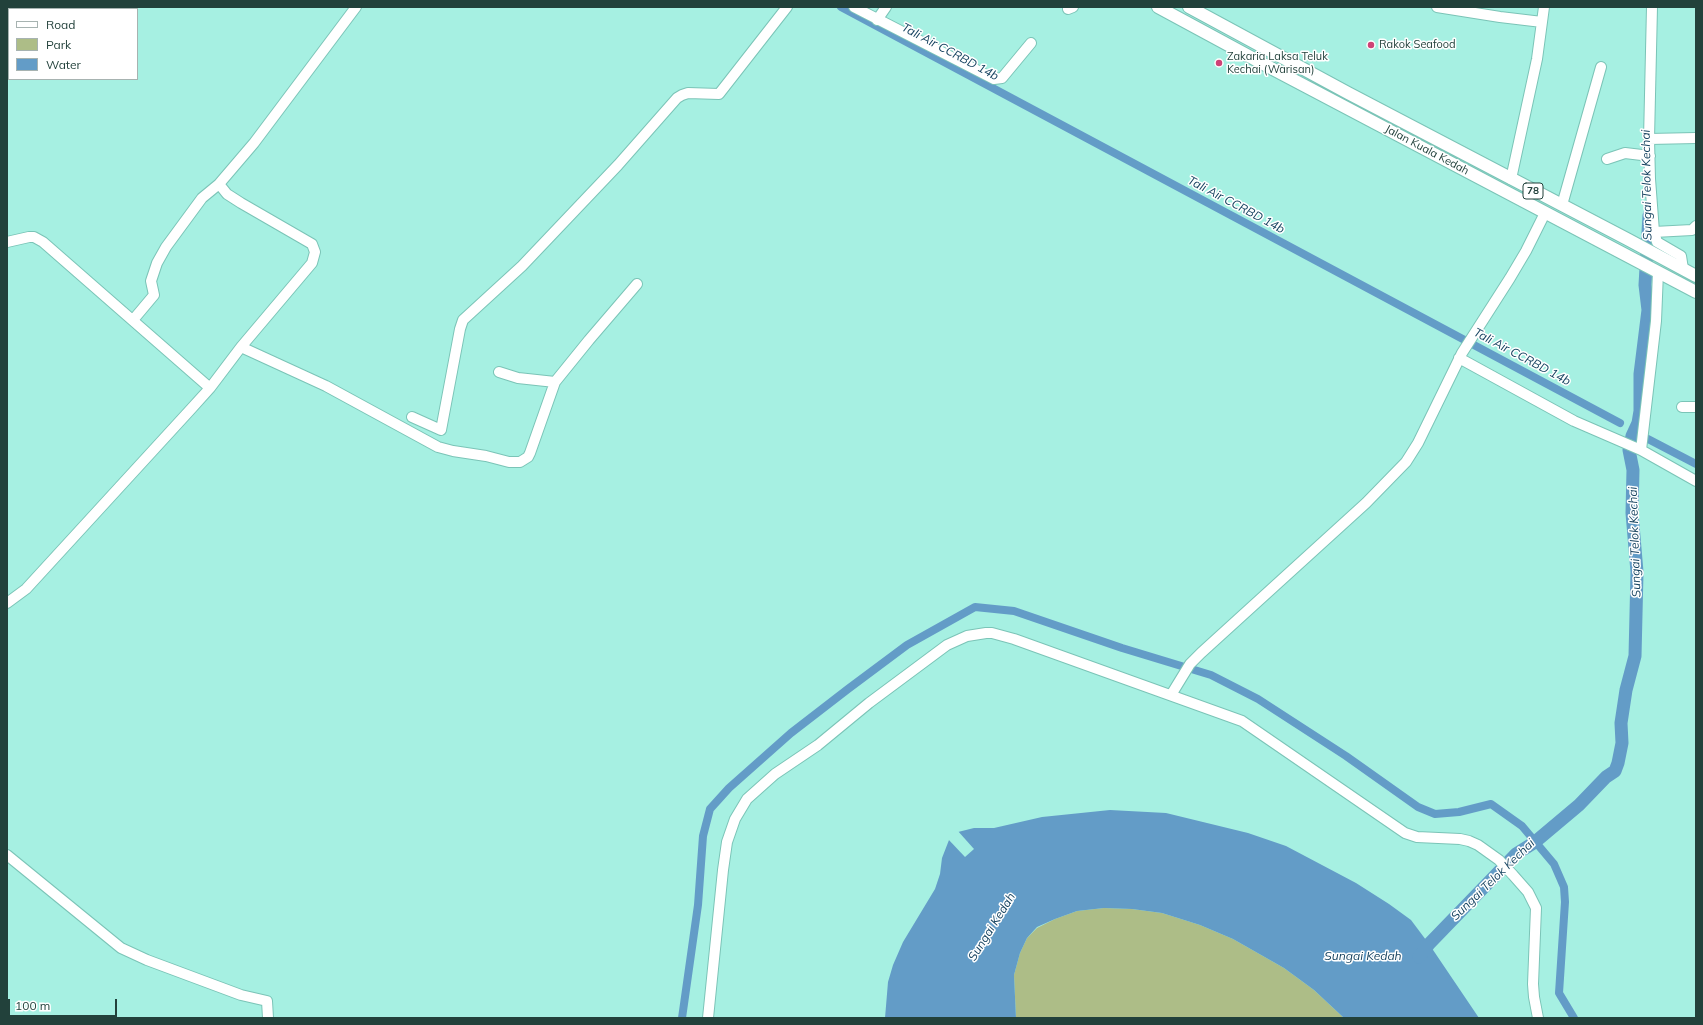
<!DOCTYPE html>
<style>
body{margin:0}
#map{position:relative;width:1703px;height:1025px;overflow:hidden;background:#a6f0e2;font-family:Mulish,sans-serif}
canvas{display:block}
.frame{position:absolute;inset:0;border:8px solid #22413b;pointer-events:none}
.legend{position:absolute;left:8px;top:8px;width:130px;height:72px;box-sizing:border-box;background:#fff;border:1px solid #a7b3b1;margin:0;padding:5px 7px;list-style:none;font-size:12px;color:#22413b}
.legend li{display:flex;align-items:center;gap:8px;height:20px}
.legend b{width:20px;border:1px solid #a7b3b1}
.scale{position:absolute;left:8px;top:999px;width:109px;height:18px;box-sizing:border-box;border:2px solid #22413b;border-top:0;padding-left:5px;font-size:12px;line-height:14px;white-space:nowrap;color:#22413b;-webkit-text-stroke:3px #fff;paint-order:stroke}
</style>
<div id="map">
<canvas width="1703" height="1025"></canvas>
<div class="frame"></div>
<ul class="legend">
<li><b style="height:5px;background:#fff"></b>Road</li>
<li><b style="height:11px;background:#adbd87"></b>Park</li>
<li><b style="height:11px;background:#639cc7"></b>Water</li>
</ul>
<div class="scale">100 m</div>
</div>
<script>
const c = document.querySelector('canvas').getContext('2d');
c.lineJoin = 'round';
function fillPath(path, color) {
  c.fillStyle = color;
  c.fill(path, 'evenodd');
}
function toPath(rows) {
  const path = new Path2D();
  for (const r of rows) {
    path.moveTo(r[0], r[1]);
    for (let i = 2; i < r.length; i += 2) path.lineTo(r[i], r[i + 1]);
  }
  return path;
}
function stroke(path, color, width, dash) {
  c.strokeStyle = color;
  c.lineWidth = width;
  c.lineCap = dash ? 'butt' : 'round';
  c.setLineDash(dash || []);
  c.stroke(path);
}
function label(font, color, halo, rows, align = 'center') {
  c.font = font + ' Mulish,sans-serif';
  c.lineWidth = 3;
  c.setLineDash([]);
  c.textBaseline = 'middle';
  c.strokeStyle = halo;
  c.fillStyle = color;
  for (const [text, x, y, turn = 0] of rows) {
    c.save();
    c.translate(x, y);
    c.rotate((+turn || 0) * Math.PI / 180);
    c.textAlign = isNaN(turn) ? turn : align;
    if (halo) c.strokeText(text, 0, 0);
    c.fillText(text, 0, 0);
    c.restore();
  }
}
const green = toPath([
 [1104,908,1132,909,1162,913,1200,925,1233,939,1284,968,1314,990,1344,1018,1016,1018,1014,975,1020,953,1027,938,1037,928,1055,919,1077,911]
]);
const water = toPath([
 [1110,810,1166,813,1248,833,1286,846,1356,883,1389,904,1411,920,1429,944,1479,1018,1344,1018,1314,990,1284,968,1233,939,1200,925,1162,913,1132,909,1104,908,1077,911,1055,919,1037,927,1027,938,1020,953,1014,975,1016,1018,885,1018,888,982,893,965,903,942,935,889,940,874,942,858,949,840,958,832,974,828,994,828,1042,817]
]);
const pier = toPath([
 [957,830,974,849,965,857,948,839]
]);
const canal = toPath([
 [841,7,1620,423],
 [1648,439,1696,464],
 [682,1018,698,905,703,836,710,809,729,788,791,733,848,689,907,645,975,607,1014,611,1122,648,1211,675,1258,699,1346,756,1418,807,1435,814,1459,812,1491,804,1522,826,1554,864,1564,887,1565,902,1559,993,1574,1018]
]);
const river = toPath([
 [1419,957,1429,944,1516,854,1535,842,1579,805,1606,777,1615,771,1618,763,1622,743,1621,723,1626,690,1635,656,1637,572,1632,513,1633,470,1629,450,1632,436,1638,423,1640,411,1640,374,1648,310,1645,285,1649,215]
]);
const minor = toPath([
 [854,7,994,79,1002,78,1031,43],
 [1437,7,1500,17,1542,22],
 [1652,7,1649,139,1650,179,1654,232,1657,242,1681,256,1683,269],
 [1068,9,1073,7],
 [877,20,886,7],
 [1649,139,1696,138],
 [1607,159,1625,153,1650,156],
 [1511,179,1537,59,1544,7],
 [1562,205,1601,67],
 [1654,232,1692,230,1696,226],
 [7,242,29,237,34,237,43,242,210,388],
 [133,320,154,295,151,281,157,263,166,247,202,198,219,184],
 [241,347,326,386,438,447,453,451,486,456,509,462,520,462,528,457,530,453,555,382,589,340,637,284],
 [1459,358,1574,421,1641,450,1696,481],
 [499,372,518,378,555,382],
 [1682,407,1696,407],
 [412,417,441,430,460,329,463,320,522,266,618,165,677,98,682,95,688,93,719,94,787,7],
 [1641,450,1656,321,1658,272],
 [7,603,26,589,191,409,210,388,241,347,312,263,315,252,312,244,241,203,227,194,219,184,254,143,356,7],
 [1171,695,1190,664,1201,653,1366,503,1406,462,1418,443,1462,353,1510,278,1526,251,1545,213],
 [7,855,121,948,147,960,241,995,267,1001,268,1018],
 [708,1018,723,870,727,842,735,819,747,799,775,774,818,745,869,703,947,645,967,636,986,633,992,633,1014,639,1242,721,1405,833,1417,837,1460,839,1469,841,1478,845,1499,860,1513,875,1528,892,1536,908,1533,984,1534,997,1538,1018]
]);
const major = toPath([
 [1158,7,1269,67,1696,292],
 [1189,7,1348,93,1627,239,1696,276]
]);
const markers = [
 [1371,45,4,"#ce4276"],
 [1219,63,4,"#ce4276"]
];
const shields = [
 [1533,191,20]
];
const shieldNames = [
 ["78",1533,191]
];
const poiNames = [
 ["Rakok Seafood",1379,45],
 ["Zakaria Laksa Teluk",1227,57],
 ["Kechai (Warisan)",1227,70]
];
const streetNames = [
 ["Jalan Kuala Kedah",1427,150,28]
];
const waterNames = [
 ["Tali Air CCRBD 14b",950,52,28],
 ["Sungai Telok Kechai",1647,185,-91],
 ["Tali Air CCRBD 14b",1236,205,28],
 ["Tali Air CCRBD 14b",1522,357,28],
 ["Sungai Telok Kechai",1635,542,-92],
 ["Sungai Telok Kechai",1493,880,-44],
 ["Sungai Kedah",992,927,-58],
 ["Sungai Kedah",1363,956]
];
fillPath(green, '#adbd87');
fillPath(water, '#639cc7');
fillPath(pier, '#a6f0e2');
stroke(canal, '#639cc7', 8);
stroke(river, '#639cc7', 13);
stroke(minor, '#7bc4b7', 12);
stroke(major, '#7bc4b7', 14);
stroke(minor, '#fff', 10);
stroke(major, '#fff', 12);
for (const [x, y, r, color] of markers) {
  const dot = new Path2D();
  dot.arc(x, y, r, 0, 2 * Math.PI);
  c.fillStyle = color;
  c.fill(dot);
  stroke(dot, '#fff', 1.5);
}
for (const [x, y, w] of shields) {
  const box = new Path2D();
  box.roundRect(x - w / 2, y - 8, w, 16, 3);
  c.fillStyle = '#fff';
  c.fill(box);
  stroke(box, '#22413b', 1);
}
label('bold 10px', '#22413b', null, shieldNames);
label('11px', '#22413b', '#fff', poiNames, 'left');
label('11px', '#22413b', '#fff', streetNames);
label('italic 12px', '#164360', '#fff', waterNames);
</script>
